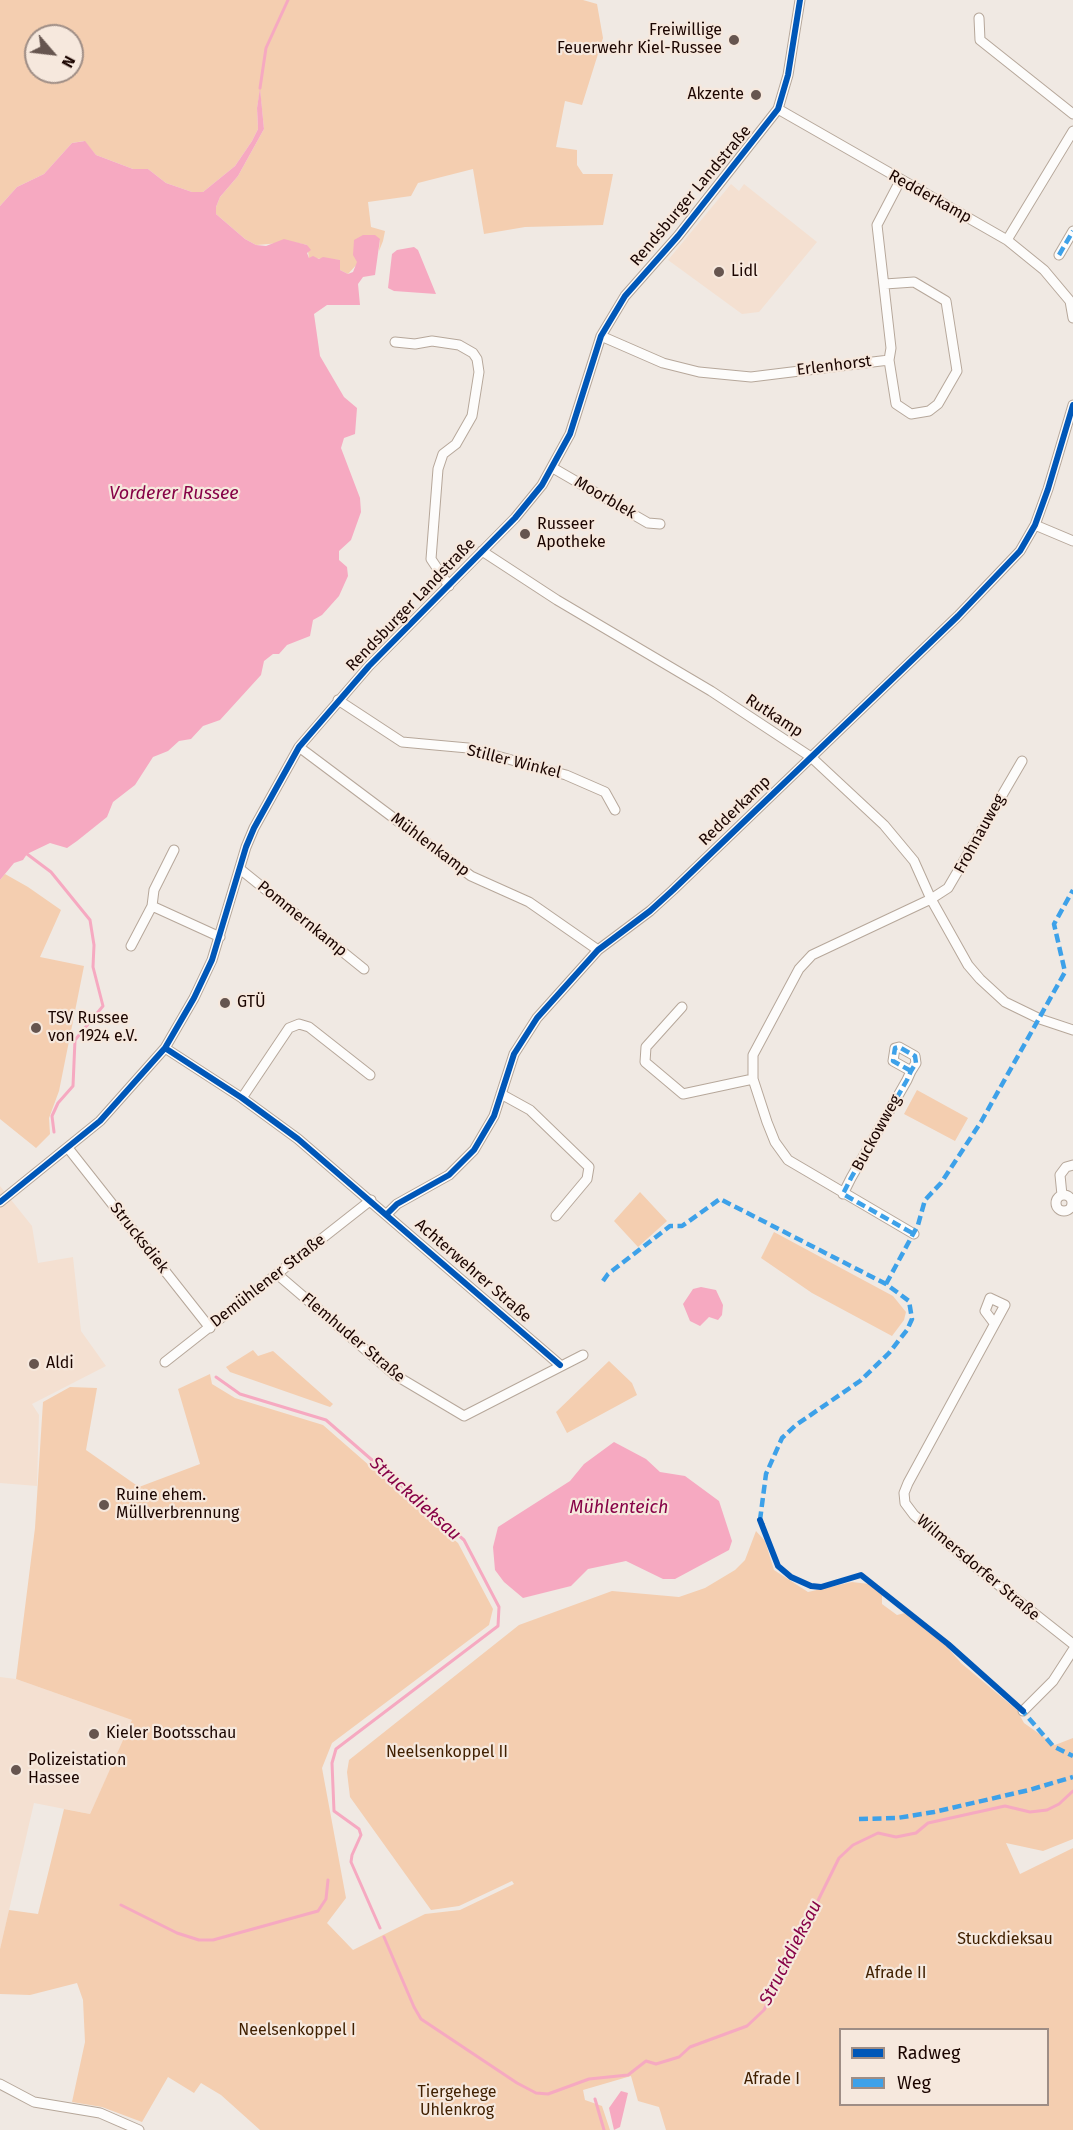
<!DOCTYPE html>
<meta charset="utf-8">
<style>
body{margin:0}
#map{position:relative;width:1073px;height:2130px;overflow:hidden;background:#f0e9e3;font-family:"Fira Sans",sans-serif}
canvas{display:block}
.legend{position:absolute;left:839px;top:2028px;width:210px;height:78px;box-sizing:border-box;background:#f6e8dd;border:2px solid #9e8d85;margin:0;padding:8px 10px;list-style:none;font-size:18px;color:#1b0500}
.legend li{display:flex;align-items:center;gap:12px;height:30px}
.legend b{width:30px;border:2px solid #9e8d85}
.north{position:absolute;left:24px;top:24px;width:60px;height:60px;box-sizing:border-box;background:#f6e8dd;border:2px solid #9e8d85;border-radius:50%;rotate:118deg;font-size:16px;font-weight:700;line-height:24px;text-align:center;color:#1b0500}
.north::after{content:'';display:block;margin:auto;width:21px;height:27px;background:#66554f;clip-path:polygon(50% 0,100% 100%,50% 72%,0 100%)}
</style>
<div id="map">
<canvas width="1073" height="2130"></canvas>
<ul class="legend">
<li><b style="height:8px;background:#0057b8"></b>Radweg</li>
<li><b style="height:8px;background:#3da1e9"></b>Weg</li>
</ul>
<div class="north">N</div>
</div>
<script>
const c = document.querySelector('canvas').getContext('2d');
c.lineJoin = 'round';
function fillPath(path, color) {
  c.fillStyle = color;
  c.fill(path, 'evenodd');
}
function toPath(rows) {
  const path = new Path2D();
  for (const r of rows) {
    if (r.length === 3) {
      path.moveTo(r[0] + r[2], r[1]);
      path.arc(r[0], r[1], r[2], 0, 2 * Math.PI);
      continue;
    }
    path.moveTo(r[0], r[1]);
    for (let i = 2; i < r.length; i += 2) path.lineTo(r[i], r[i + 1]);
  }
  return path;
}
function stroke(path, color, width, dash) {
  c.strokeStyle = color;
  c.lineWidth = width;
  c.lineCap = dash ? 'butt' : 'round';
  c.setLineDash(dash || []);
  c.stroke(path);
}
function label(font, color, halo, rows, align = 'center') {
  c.font = font + ' "Fira Sans",sans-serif';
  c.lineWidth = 4.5;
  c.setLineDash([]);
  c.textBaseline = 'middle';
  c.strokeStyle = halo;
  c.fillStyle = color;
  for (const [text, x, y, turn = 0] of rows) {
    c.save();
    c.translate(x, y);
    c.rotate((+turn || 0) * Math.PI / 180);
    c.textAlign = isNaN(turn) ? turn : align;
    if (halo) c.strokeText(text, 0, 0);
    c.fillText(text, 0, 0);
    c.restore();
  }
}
const built = toPath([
 [731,184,739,191,744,184,817,242,759,312,742,314,668,260],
 [0,1186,32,1226,38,1263,73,1257,81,1331,106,1366,32,1404,39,1415,37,1486,0,1483],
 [0,1677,16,1679,133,1720,90,1814,34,1803,0,1949]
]);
const green = toPath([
 [0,0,583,0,597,4,603,38,582,105,565,101,556,147,577,150,577,165,583,174,613,174,603,225,525,227,484,234,473,169,418,183,411,196,368,202,371,227,385,231,383,241,379,251,380,239,348,274,340,270,340,260,309,258,307,245,293,242,256,245,245,239,216,214,216,207,220,197,238,176,264,129,260,90,257,108,258,129,252,141,235,166,203,192,192,192,166,183,148,169,133,169,96,155,84,141,72,143,44,174,17,187,0,206],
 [36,36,72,36,72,72,36,72],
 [5,874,28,887,61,910,40,957,84,966,59,1091,49,1118,50,1134,36,1148,0,1119,0,880],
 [917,1090,968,1118,955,1141,904,1114],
 [640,1192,667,1221,638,1247,614,1221],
 [774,1232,893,1296,906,1312,904,1320,892,1336,812,1293,761,1258],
 [253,1350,258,1356,273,1351,333,1404,330,1407,230,1372,226,1367],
 [609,1361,632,1383,637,1395,567,1433,556,1412],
 [210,1374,212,1384,235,1398,323,1425,458,1543,493,1609,489,1625,332,1743,322,1768,346,1898,327,1923,353,1950,425,1914,460,1910,514,1884,512,1881,459,1906,431,1910,350,1797,347,1772,349,1760,519,1625,612,1591,679,1597,705,1588,735,1570,745,1560,756,1531,765,1541,774,1570,808,1592,852,1582,869,1584,882,1594,882,1604,897,1615,905,1613,946,1646,961,1663,1017,1710,1024,1723,1055,1745,1073,1738,1073,1839,1043,1851,1006,1843,1020,1874,1073,1848,1073,2130,666,2130,659,2107,638,2101,631,2076,583,2090,585,2100,602,2106,610,2130,260,2130,221,2095,201,2083,194,2093,168,2077,142,2122,102,2107,72,2102,85,2042,83,2000,77,1983,30,1995,0,1994,0,1949,9,1910,38,1914,64,1809,90,1814,132,1720,16,1679,35,1528,43,1402,70,1387,97,1388,86,1450,139,1487,200,1464,178,1389],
 [840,2030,1048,2030,1048,2104,840,2104]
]);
const water = toPath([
 [260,88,264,129,238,176,220,197,216,207,216,214,245,239,256,245,266,246,284,239,307,245,311,250,307,253,309,258,313,256,319,259,323,257,340,260,340,270,348,274,353,272,357,262,353,255,354,240,363,235,375,235,380,239,375,275,363,277,358,284,360,305,327,305,314,314,320,356,344,397,357,408,355,434,344,438,341,448,360,498,361,512,351,540,339,551,339,560,347,567,348,576,339,596,322,615,313,620,310,636,287,645,279,654,273,654,264,661,261,675,220,720,203,726,191,739,179,741,168,751,153,757,135,785,113,802,107,817,77,841,67,848,50,843,27,854,23,860,14,863,0,880,0,206,17,187,44,174,72,143,85,141,96,155,133,169,148,169,166,183,192,192,203,192,235,166,252,141,258,129,257,108],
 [414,247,418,250,436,294,394,291,388,288,392,254,397,250],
 [701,1287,716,1290,723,1305,722,1315,718,1320,709,1317,700,1326,690,1321,683,1304,693,1289],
 [614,1442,646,1459,660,1472,685,1476,719,1501,732,1541,729,1550,675,1579,663,1579,626,1561,588,1569,571,1586,523,1598,504,1582,495,1570,493,1547,498,1527,570,1481,584,1464],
 [621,2091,628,2093,620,2127,614,2130,609,2108]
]);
const stream = toPath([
 [260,88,266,48,288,0],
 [27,854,51,872,90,920,94,945,93,967,103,1006,75,1040,73,1086,58,1103,52,1116,54,1132],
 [216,1377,240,1394,326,1420,464,1540,499,1607,498,1626,336,1749,332,1763,334,1811,359,1829,361,1835,352,1855,351,1862,380,1928],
 [121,1905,177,1933,199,1940,213,1940,318,1911,326,1899,328,1880],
 [384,1937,414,2007,421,2019,517,2083,536,2093,548,2094,589,2079,628,2075,646,2061,656,2064,679,2057,690,2047,747,2026,764,2010,839,1858,853,1845,878,1833,896,1837,916,1833,928,1823,1005,1806,1030,1812,1047,1810,1059,1804,1073,1791],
 [595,2099,604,2130]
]);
const minor = toPath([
 [979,18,980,40,1073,114],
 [778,109,1007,240,1044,270,1070,301,1073,318],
 [1007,240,1073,131],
 [1059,255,1073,231],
 [885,284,914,282,946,301,957,371,938,404,929,411,911,414,896,404,889,360],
 [601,336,663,363,699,372,751,377,889,360,891,348,877,225,900,181],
 [395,342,415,344,432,341,459,345,473,353,477,359,479,372,472,416,456,444,443,454,438,469,431,559,449,586],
 [553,468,648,523,660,524],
 [1035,525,1073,541],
 [482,551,557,600,711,691,811,757,884,825,914,861,931,899,968,965,980,979,1005,1002,1040,1019,1073,1030],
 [338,700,402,742,468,748,566,775,605,792,615,810],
 [299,747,471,876,529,902,598,950],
 [240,869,364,969],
 [152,906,220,937],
 [131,946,152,906,154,890,174,850],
 [682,1007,646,1047,645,1062,683,1094,753,1079],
 [165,1048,242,1098,298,1139,560,1365],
 [501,1094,530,1110,589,1167,587,1179,556,1216],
 [242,1098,289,1028,299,1024,309,1027,370,1075],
 [68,1148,210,1328],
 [843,1194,851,1178,907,1080,911,1071,916,1063,915,1056,899,1047,895,1048,893,1061,911,1071],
 [1062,1195,1060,1175,1066,1167,1073,1165],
 [1064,1203,8],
 [0,1202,100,1121,165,1048,194,998,212,960,246,847,254,828,299,747,369,666,515,518,542,485,570,434,601,336,625,296,678,236,778,109,788,75,800,0],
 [387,1214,397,1204,449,1175,474,1150,494,1116,514,1054,537,1018,598,950,650,911,673,890,958,616,1020,551,1035,525,1048,489,1073,405],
 [914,1234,788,1160,775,1142,767,1122,753,1079,753,1055,799,969,812,955,931,899,948,888,1022,761],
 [277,1274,395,1375,464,1416,583,1355],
 [994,1323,985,1311,990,1298,1005,1305,908,1483,904,1493,905,1503,914,1515,982,1572,1073,1644],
 [165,1362,371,1200],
 [1023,1711,1053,1681,1073,1650],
 [0,2084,34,2102,100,2113,139,2130]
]);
const quiet = toPath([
 [1059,255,1073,231],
 [911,1071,893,1061,895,1048,899,1047,915,1056,916,1063,911,1071,907,1080,851,1178,843,1194,914,1234],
 [603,1281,608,1274,670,1226,682,1226,720,1199,886,1284,909,1301,912,1319,907,1330,889,1353,860,1381,796,1425,782,1438,766,1474,760,1520,763,1525],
 [886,1284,918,1225,925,1200,941,1183,981,1122,1065,972,1054,924,1073,890],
 [1020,1708,1053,1746,1073,1756],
 [859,1819,897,1818,934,1812,1029,1790,1073,1777]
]);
const cycleway = toPath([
 [165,1048,242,1098,298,1139,560,1365],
 [0,1202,100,1121,165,1048,194,998,212,960,246,847,254,828,299,747,369,666,515,518,542,485,570,434,601,336,625,296,678,236,778,109,788,75,800,0],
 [387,1214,397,1204,449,1175,474,1150,494,1116,514,1054,537,1018,598,950,650,911,673,890,958,616,1020,551,1035,525,1048,489,1073,405],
 [760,1520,778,1566,791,1577,811,1586,821,1587,861,1575,948,1644,1023,1711]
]);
const markers = [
 [734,40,6,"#66554f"],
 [756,95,6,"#66554f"],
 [719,272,6,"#66554f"],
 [525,534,6,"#66554f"],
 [225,1003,6,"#66554f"],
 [36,1028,6,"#66554f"],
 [34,1364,6,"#66554f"],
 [104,1505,6,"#66554f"],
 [94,1734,6,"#66554f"],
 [16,1770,6,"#66554f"]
];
const poiNames = [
 ["Freiwillige",722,31,"right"],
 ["Feuerwehr Kiel-Russee",722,49,"right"],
 ["Akzente",744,95,"right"],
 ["Lidl",731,272],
 ["Russeer",537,525],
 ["Apotheke",537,543],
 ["GTÜ",237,1003],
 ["TSV Russee",48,1019],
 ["von 1924 e.V.",48,1037],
 ["Aldi",46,1364],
 ["Ruine ehem.",116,1496],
 ["Müllverbrennung",116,1514],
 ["Kieler Bootsschau",106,1734],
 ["Polizeistation",28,1761],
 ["Hassee",28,1779]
];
const streetNames = [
 ["Rendsburger Landstraße",691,196,-50],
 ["Redderkamp",930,197,29],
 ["Erlenhorst",834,366,-7],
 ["Moorblek",605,498,30],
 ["Rendsburger Landstraße",411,605,-46],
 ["Rutkamp",774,716,33],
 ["Stiller Winkel",514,762,14],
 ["Redderkamp",735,811,-44],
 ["Frohnauweg",980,834,-61],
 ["Mühlenkamp",430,845,37],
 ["Pommernkamp",302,919,39],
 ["Buckowweg",877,1133,-61],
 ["Strucksdiek",139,1238,52],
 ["Achterwehrer Straße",473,1271,41],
 ["Demühlener Straße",268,1281,-38],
 ["Flemhuder Straße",353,1338,40],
 ["Wilmersdorfer Straße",978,1568,40]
];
const parkNames = [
 ["Neelsenkoppel II",447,1753],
 ["Stuckdieksau",1005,1940],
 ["Afrade II",896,1974],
 ["Neelsenkoppel I",297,2031],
 ["Afrade I",772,2080],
 ["Tiergehege",457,2093],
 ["Uhlenkrog",457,2111]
];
const waterNames = [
 ["Vorderer Russee",174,494],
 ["Struckdieksau",415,1499,42],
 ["Mühlenteich",619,1508],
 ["Struckdieksau",791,1953,-63]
];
fillPath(built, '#f4e0d1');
fillPath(green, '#f4ceb0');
fillPath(water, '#f6a9c1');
stroke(stream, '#f6a9c1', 3);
stroke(minor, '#b6a79a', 11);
stroke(minor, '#fdfcfb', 9);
stroke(quiet, '#3da1e9', 4.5, [9, 4.5]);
stroke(cycleway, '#0057b8', 6);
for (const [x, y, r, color] of markers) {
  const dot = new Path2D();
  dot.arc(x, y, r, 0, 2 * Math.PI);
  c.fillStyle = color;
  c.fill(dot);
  stroke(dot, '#f6e8dd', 2);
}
label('16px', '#1b0500', '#f6e8dd', poiNames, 'left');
label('16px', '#1b0500', '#f6e8dd', streetNames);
label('16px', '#402001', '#f6e8dd', parkNames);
label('italic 18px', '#870247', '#f6e8dd', waterNames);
</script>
